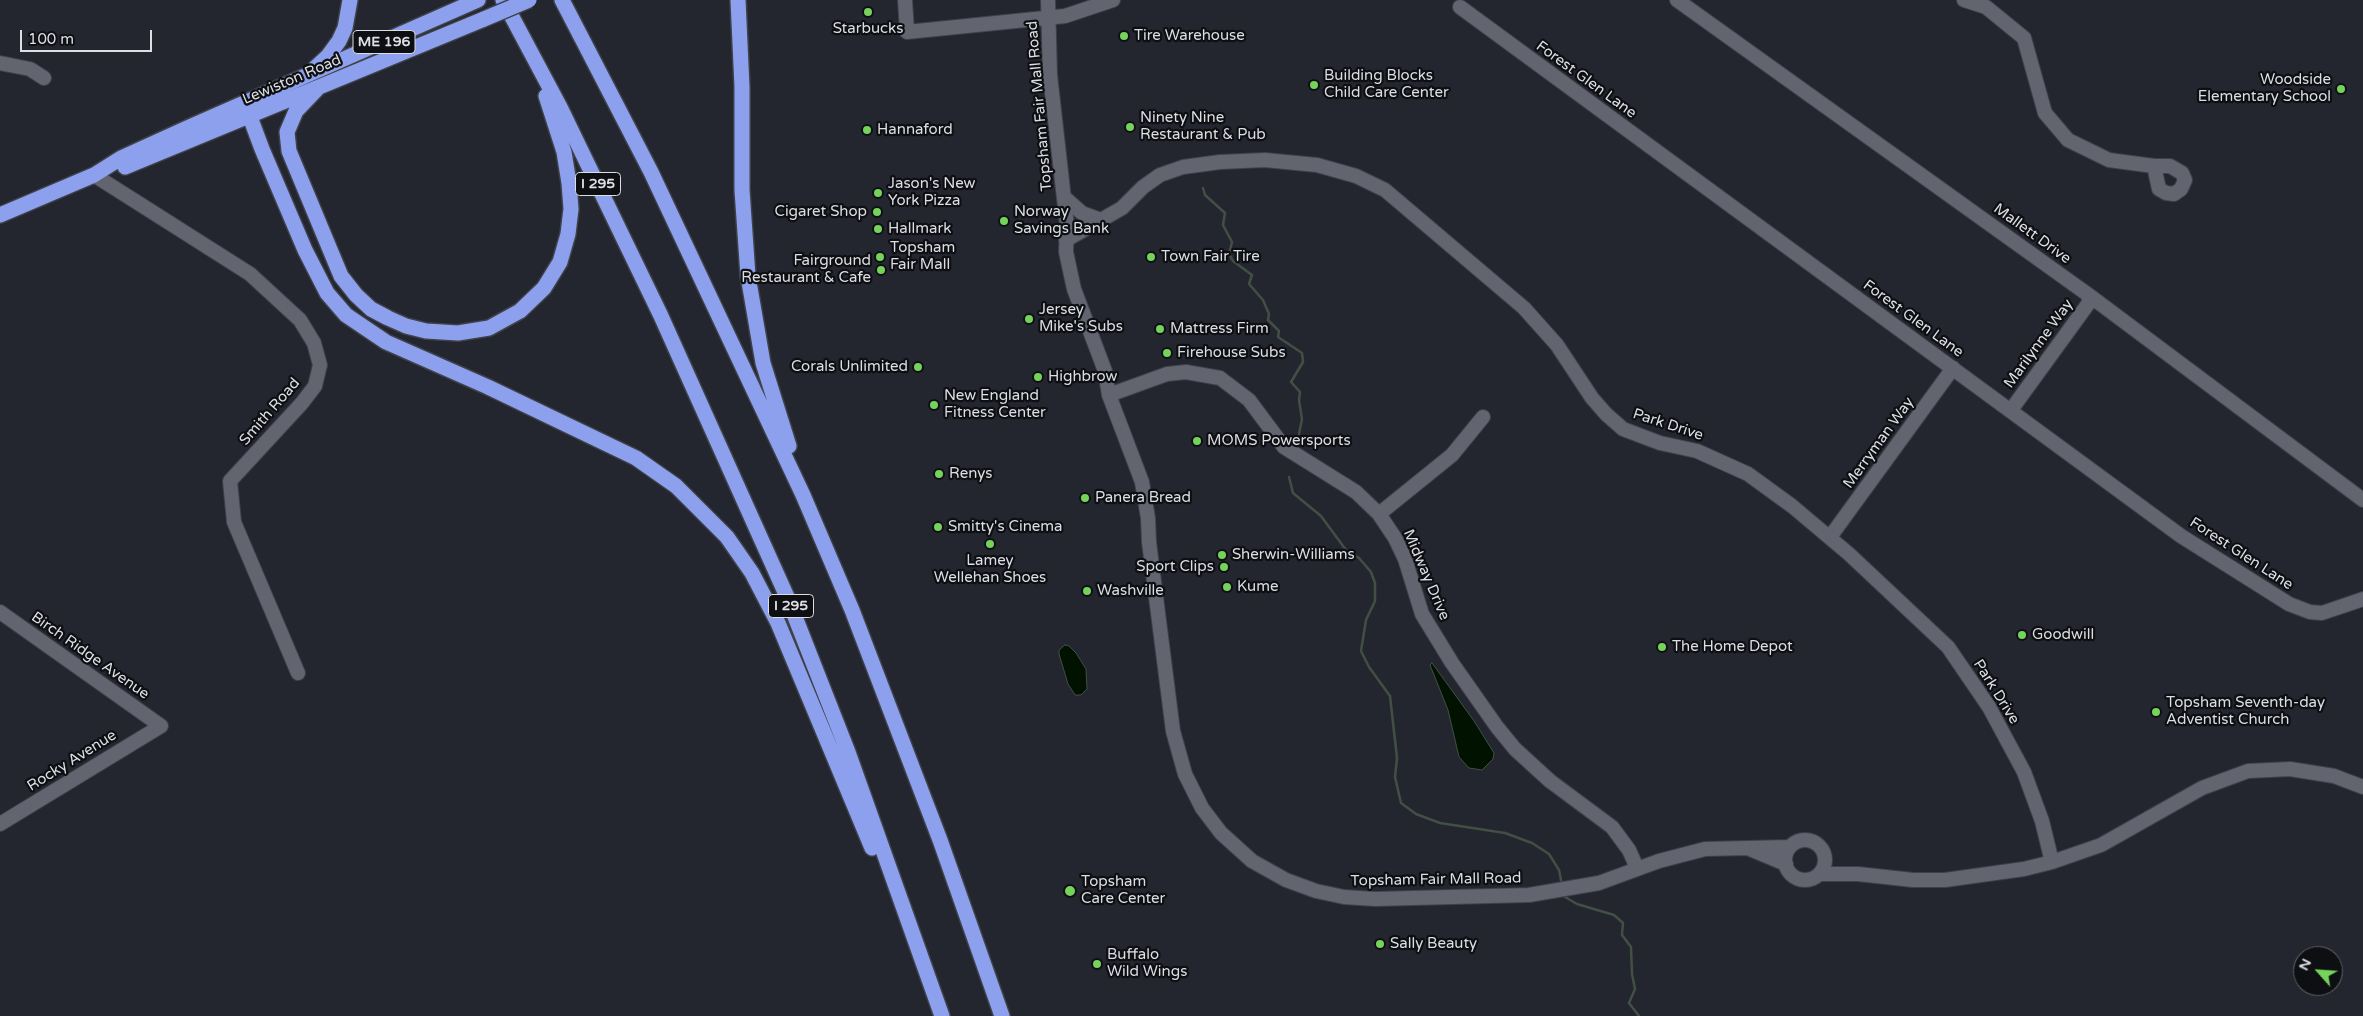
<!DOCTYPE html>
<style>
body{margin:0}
#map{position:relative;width:2363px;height:1016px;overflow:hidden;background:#24262f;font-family:"Varela Round",sans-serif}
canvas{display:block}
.north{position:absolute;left:2293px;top:946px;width:50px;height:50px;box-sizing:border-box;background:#0e0f13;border:1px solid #606267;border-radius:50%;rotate:296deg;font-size:14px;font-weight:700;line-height:20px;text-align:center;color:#dcdee4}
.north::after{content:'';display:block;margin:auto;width:18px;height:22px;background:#75d25a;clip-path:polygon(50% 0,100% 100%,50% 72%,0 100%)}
.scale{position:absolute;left:20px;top:30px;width:132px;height:22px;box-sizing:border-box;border:2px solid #dcdee4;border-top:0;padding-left:6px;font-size:15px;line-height:18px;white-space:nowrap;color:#dcdee4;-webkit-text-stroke:4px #0e0f13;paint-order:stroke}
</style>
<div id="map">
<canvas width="2363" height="1016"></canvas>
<div class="north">N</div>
<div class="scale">100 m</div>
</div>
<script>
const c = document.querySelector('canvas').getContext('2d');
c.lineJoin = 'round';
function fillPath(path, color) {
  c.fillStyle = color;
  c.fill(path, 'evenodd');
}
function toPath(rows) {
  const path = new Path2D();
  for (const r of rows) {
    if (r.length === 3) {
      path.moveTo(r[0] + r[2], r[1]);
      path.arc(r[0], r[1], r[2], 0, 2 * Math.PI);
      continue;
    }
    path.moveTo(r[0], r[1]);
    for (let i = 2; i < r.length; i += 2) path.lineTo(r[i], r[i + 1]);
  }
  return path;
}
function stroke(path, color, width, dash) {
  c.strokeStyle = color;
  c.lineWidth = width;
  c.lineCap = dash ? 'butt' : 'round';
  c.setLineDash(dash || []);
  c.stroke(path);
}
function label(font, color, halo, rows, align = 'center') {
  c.font = font + ' "Varela Round",sans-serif';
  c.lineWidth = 4.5;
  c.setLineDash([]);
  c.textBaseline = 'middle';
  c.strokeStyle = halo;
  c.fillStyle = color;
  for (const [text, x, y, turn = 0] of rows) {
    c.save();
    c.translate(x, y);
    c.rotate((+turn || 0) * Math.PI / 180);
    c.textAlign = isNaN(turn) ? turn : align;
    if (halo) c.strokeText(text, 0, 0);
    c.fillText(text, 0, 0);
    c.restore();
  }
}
const water = toPath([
 [1065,645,1069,646,1076,653,1086,669,1087,689,1081,695,1075,695,1068,684,1059,654,1059,650,1065,645],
 [1432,663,1474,721,1494,753,1493,759,1482,770,1469,768,1459,757,1448,710,1430,665,1432,663]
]);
const stream = toPath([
 [1203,188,1205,195,1225,213,1223,225,1232,242,1229,254,1233,261,1252,275,1249,284,1263,300,1269,314,1268,320,1279,331,1278,337,1302,353,1303,362,1291,382,1300,392,1299,400,1302,419,1299,434],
 [1289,477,1293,493,1321,516,1346,550,1359,558,1371,572,1375,583,1375,601,1366,620,1361,651,1369,667,1390,696,1397,758,1395,777,1401,803,1416,814,1440,823,1505,833,1532,843,1549,854,1559,870,1562,885],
 [1564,893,1565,897,1577,904,1614,915,1623,923,1622,935,1631,947,1632,974,1635,989,1629,1003,1639,1016]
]);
const minor = toPath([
 [905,0,907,32,1065,16,1113,0],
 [1048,0,1050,75,1067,225,1066,252,1074,289,1105,371,1109,395,1142,482,1148,518,1149,542,1173,731,1185,774,1202,808,1221,833,1252,861,1286,880,1316,891,1344,897,1375,899,1529,895,1599,883,1659,861,1705,849,1789,847],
 [1677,0,2090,296,2363,500],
 [1964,0,1986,7,2024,38,2045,113,2068,140,2109,160,2154,166,2170,166,2182,173,2185,180,2181,189,2174,194,2166,193,2159,189,2154,166],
 [1460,7,2181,536,2289,604,2310,612,2322,613,2363,599],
 [0,63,30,69,44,78],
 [94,175,250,274,300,320,314,343,320,365,315,386,302,403,230,481,234,522,298,673],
 [1065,198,1082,213,1101,220],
 [1066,240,1122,208,1143,187,1160,175,1183,167,1220,162,1265,160,1317,165,1356,176,1385,190,1524,308,1557,345,1592,398,1606,414,1623,429,1660,443,1697,451,1748,474,1792,506,1849,554,1948,647,1989,707,2024,772,2042,821,2052,862],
 [1109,395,1167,374,1186,372,1220,378,1249,400,1284,447,1356,492,1379,514,1395,538,1405,559,1422,614,1452,663,1497,727,1515,749,1550,781,1612,827,1629,850,1637,868],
 [2011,410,2088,304,2090,296],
 [1379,514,1452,455,1483,417],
 [1830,537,1953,368],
 [0,612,161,726,0,824],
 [1805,860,20],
 [1750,849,1786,864],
 [1820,874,1858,874,1913,880,1945,880,2024,869,2052,862,2101,845,2202,788,2248,771,2290,769,2334,776,2363,787]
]);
const highway = toPath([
 [503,0,560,107,661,316,788,599,848,752,942,1016],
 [562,0,651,172,803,495,852,610,940,840,1002,1016],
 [738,0,742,87,742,190,748,276,763,363,789,446],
 [315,68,328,56,339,41,345,28,350,0],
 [317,89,296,111,287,132,289,151,341,276,356,295,371,309,388,318,406,326,426,331,458,333,489,328,520,311,544,288,560,262,568,234,571,209,569,183,564,152,546,96],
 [257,98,250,117,262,149,305,250,327,293,346,315,386,342,488,387,636,458,676,486,727,537,752,573,778,623,872,848],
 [125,167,484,19],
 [0,215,94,175,121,158,187,128,478,0]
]);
const highwayBridge = toPath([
 [484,19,529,0]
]);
const markers = [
 [868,12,5,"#75d25a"],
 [1124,36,5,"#75d25a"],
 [1314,85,5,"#75d25a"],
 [2341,89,5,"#75d25a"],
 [1130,127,5,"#75d25a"],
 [867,130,5,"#75d25a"],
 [878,193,5,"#75d25a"],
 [877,212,5,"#75d25a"],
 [1004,221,5,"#75d25a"],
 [878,229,5,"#75d25a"],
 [880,257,5,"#75d25a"],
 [1151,257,5,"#75d25a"],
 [881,270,5,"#75d25a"],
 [1029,319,5,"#75d25a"],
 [1160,329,5,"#75d25a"],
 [1167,353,5,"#75d25a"],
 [918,367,5,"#75d25a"],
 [1038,377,5,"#75d25a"],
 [934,405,5,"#75d25a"],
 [1197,441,5,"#75d25a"],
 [939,474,5,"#75d25a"],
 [1085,498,5,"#75d25a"],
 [938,527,5,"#75d25a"],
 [990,544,5,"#75d25a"],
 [1222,555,5,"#75d25a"],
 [1224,567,5,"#75d25a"],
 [1227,587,5,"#75d25a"],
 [1087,591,5,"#75d25a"],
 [2022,635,5,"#75d25a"],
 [1662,647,5,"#75d25a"],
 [2156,712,5,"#75d25a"],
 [1070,891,6,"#75d25a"],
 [1380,944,5,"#75d25a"],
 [1097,964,5,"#75d25a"]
];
const shields = [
 [384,42,62],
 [598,184,45],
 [791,606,45]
];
const shieldNames = [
 ["ME 196",384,42],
 ["I 295",598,184],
 ["I 295",791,606]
];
const poiNames = [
 ["Starbucks",868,29,"center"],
 ["Tire Warehouse",1134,36],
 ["Building Blocks",1324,76],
 ["Child Care Center",1324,93],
 ["Woodside",2331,80,"right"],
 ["Elementary School",2331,97,"right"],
 ["Ninety Nine",1140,118],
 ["Restaurant & Pub",1140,135],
 ["Hannaford",877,130],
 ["Jason's New",888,184],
 ["York Pizza",888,201],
 ["Cigaret Shop",867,212,"right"],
 ["Norway",1014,212],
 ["Savings Bank",1014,229],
 ["Hallmark",888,229],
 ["Topsham",890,248],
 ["Fair Mall",890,265],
 ["Town Fair Tire",1161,257],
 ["Fairground",871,261,"right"],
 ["Restaurant & Cafe",871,278,"right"],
 ["Jersey",1039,310],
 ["Mike's Subs",1039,327],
 ["Mattress Firm",1170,329],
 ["Firehouse Subs",1177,353],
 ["Corals Unlimited",908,367,"right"],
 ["Highbrow",1048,377],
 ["New England",944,396],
 ["Fitness Center",944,413],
 ["MOMS Powersports",1207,441],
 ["Renys",949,474],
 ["Panera Bread",1095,498],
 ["Smitty's Cinema",948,527],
 ["Sherwin-Williams",1232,555],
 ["Lamey",990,561,"center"],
 ["Wellehan Shoes",990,578,"center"],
 ["Sport Clips",1214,567,"right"],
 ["Kume",1237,587],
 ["Washville",1097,591],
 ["Goodwill",2032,635],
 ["The Home Depot",1672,647],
 ["Topsham Seventh-day",2166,703],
 ["Adventist Church",2166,720],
 ["Topsham",1081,882],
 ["Care Center",1081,899],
 ["Sally Beauty",1390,944],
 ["Buffalo",1107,955],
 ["Wild Wings",1107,972]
];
const streetNames = [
 ["Lewiston Road",292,80,-23],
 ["Forest Glen Lane",1586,80,36],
 ["Topsham Fair Mall Road",1040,106,-95],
 ["Mallett Drive",2032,234,36],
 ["Forest Glen Lane",1913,319,36],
 ["Marilynne Way",2039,344,-54],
 ["Smith Road",270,412,-49],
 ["Park Drive",1668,425,18],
 ["Merryman Way",1879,443,-54],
 ["Forest Glen Lane",2241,554,33],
 ["Midway Drive",1426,575,67],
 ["Birch Ridge Avenue",90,656,35],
 ["Park Drive",1996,692,58],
 ["Rocky Avenue",72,761,-32],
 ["Topsham Fair Mall Road",1436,880,-1]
];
fillPath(water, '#021200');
stroke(water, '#434f44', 1);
stroke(stream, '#434f44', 2.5);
stroke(minor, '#3f4148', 16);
stroke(highway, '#3f4148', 18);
stroke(minor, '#626570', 14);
stroke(highway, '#8ca0ee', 15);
stroke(highwayBridge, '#3f4148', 18, []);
stroke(highwayBridge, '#8ca0ee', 15);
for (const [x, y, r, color] of markers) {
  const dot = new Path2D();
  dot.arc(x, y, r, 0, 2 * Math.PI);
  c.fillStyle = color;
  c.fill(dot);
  stroke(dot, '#0e0f13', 2);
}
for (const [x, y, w] of shields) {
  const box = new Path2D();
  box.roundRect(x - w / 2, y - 11.5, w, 23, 4);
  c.fillStyle = '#0e0f13';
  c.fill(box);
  stroke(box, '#dcdee4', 1);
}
label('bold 14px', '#dcdee4', null, shieldNames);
label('15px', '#dcdee4', '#0e0f13', poiNames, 'left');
label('15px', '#dcdee4', '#0e0f13', streetNames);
</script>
